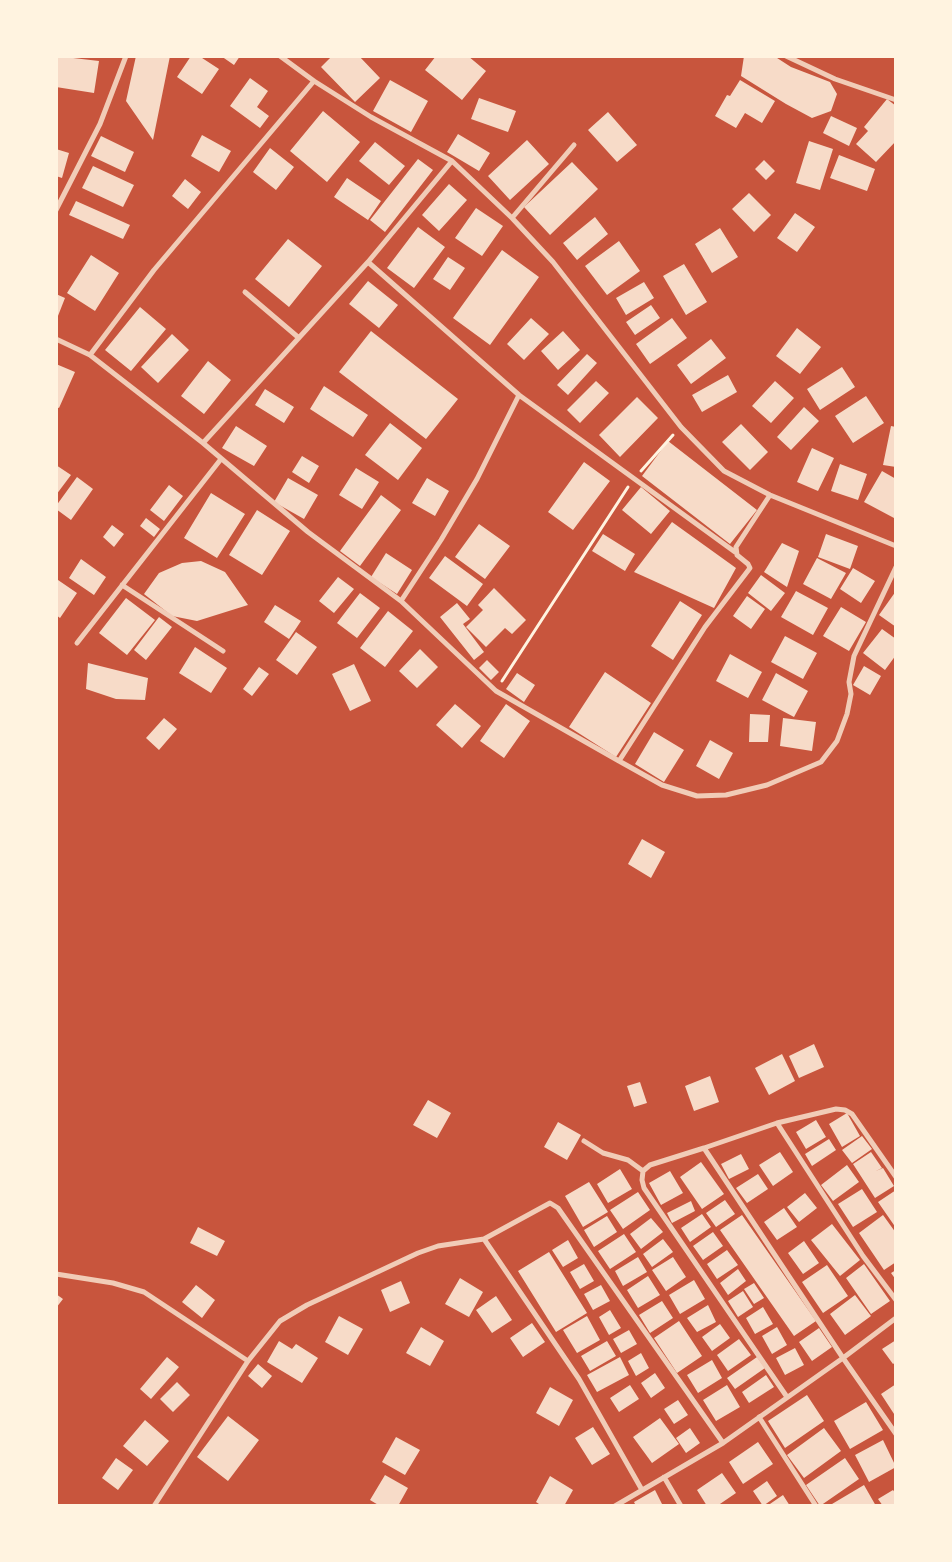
<!DOCTYPE html>
<style>
body{margin:0}
#map{position:relative;width:952px;height:1562px;overflow:hidden;background:#c8553d;font-family:"Varela Round",sans-serif}
canvas{display:block}
.frame{position:absolute;inset:0;border:58px solid #fff3e0;pointer-events:none}
</style>
<div id="map">
<canvas width="952" height="1562"></canvas>
<div class="frame"></div>
</div>
<script>
const c = document.querySelector('canvas').getContext('2d');
c.lineJoin = 'round';
function fillPath(path, color) {
  c.fillStyle = color;
  c.fill(path, 'evenodd');
}
function toPath(rows) {
  const path = new Path2D();
  for (const r of rows) {
    path.moveTo(r[0], r[1]);
    for (let i = 2; i < r.length; i += 2) path.lineTo(r[i], r[i + 1]);
  }
  return path;
}
function stroke(path, color, width, dash) {
  c.strokeStyle = color;
  c.lineWidth = width;
  c.lineCap = dash ? 'butt' : 'round';
  c.setLineDash(dash || []);
  c.stroke(path);
}
const building = toPath([
 [56,56,99,61,94,93,56,87],
 [136,56,170,56,153,140,126,101],
 [191,56,199,56,219,69,202,94,177,77],
 [221,56,240,56,234,65],
 [332,56,359,56,380,78,355,102,321,67],
 [436,56,468,56,486,71,462,100,425,70],
 [744,56,774,56,791,67,830,82,837,94,831,111,812,118,786,104,741,76],
 [250,78,268,91,257,107,269,116,260,128,230,106],
 [390,80,428,101,411,132,373,111],
 [740,80,775,101,762,123,745,113,736,128,715,116,727,95,730,96],
 [479,98,516,111,508,132,471,119],
 [887,99,896,106,896,141,876,162,856,144,868,131,864,127],
 [323,111,360,142,327,182,290,151],
 [608,112,637,145,617,162,588,130],
 [831,116,857,128,849,146,823,133],
 [458,134,490,153,479,171,447,152],
 [202,135,231,151,219,172,191,156],
 [101,136,134,152,125,172,91,156],
 [527,140,549,164,510,200,488,176],
 [809,141,833,149,820,190,796,183],
 [375,142,405,166,389,185,359,161],
 [270,148,294,167,276,190,253,172],
 [56,149,69,153,62,178,56,176],
 [839,155,875,169,867,191,830,178],
 [418,159,433,170,385,232,370,220],
 [764,160,775,171,766,180,755,169],
 [572,162,598,189,550,235,524,207],
 [93,166,134,185,123,207,82,188],
 [347,178,381,201,368,220,334,197],
 [185,179,201,192,188,209,172,196],
 [449,184,467,200,439,231,422,215],
 [749,193,771,215,754,232,732,209],
 [76,201,130,225,123,239,69,215],
 [476,208,503,226,482,256,455,238],
 [795,213,815,227,797,252,777,238],
 [595,217,608,234,577,260,563,243],
 [418,227,445,247,414,288,387,268],
 [720,228,738,257,712,273,695,244],
 [288,239,322,266,289,307,255,279],
 [619,241,640,271,607,295,585,266],
 [502,250,539,277,490,345,453,318],
 [91,255,119,273,95,311,67,293],
 [448,257,465,268,450,290,433,279],
 [684,264,707,302,686,315,663,276],
 [368,281,398,305,379,328,349,304],
 [644,282,654,298,626,315,616,298],
 [56,294,65,298,56,321],
 [651,305,660,318,635,335,626,322],
 [140,307,166,329,131,371,105,350],
 [531,318,549,334,524,360,507,344],
 [672,318,687,338,650,364,636,344],
 [797,328,821,347,800,374,776,356],
 [371,331,458,399,426,439,339,372],
 [563,331,580,350,558,370,541,351],
 [172,334,189,350,158,383,141,367],
 [711,339,726,358,691,384,677,365],
 [587,354,597,363,568,395,557,385],
 [208,361,231,380,204,414,181,396],
 [56,364,75,372,59,408,56,407],
 [842,367,855,387,820,410,807,389],
 [728,375,737,392,702,412,692,395],
 [596,381,609,393,580,423,567,410],
 [775,381,794,398,771,423,752,406],
 [324,386,368,415,353,437,310,409],
 [265,389,294,407,284,423,255,405],
 [866,396,884,423,853,443,835,416],
 [637,397,658,418,620,457,599,435],
 [804,407,819,421,791,450,777,437],
 [390,423,422,448,398,480,365,455],
 [741,424,768,452,750,470,722,442],
 [236,426,267,446,254,466,222,448],
 [891,426,896,427,896,467,883,465],
 [668,441,757,510,730,544,642,476],
 [812,448,834,458,818,491,797,482],
 [302,456,319,466,309,483,292,472],
 [584,462,610,481,573,530,548,512],
 [840,464,867,474,858,500,831,491],
 [56,465,71,475,56,495],
 [356,468,379,482,362,509,339,495],
 [882,471,896,479,894,518,864,502],
 [77,477,93,489,71,520,56,509,56,506],
 [288,478,318,495,304,519,274,502],
 [427,478,449,491,435,516,412,503],
 [169,485,183,496,164,521,150,510],
 [641,487,670,511,651,534,622,510],
 [211,493,245,514,217,558,184,538],
 [381,495,401,510,360,566,340,551],
 [257,510,290,531,262,575,229,555],
 [146,518,160,529,154,537,140,526],
 [672,522,736,568,714,608,634,572],
 [479,524,510,546,485,579,455,557],
 [112,525,124,534,114,547,103,537],
 [603,534,635,554,625,571,592,551],
 [826,534,858,546,850,569,818,557],
 [782,543,799,551,787,587,764,572],
 [386,553,412,570,397,594,371,577],
 [445,556,483,584,467,606,429,578],
 [817,558,846,573,831,599,803,584],
 [81,559,106,577,94,595,69,578],
 [201,561,225,572,248,605,197,621,172,616,144,594,159,573,182,563],
 [853,568,875,581,861,603,840,589],
 [761,575,785,593,771,611,748,593],
 [338,577,354,589,334,613,319,601],
 [58,580,77,593,60,618,56,615],
 [494,588,526,620,512,634,505,628,486,647,466,627,483,610,478,605],
 [796,591,828,608,813,635,781,617],
 [896,591,896,627,879,615],
 [360,593,380,608,357,638,337,623],
 [747,596,765,609,751,629,733,616],
 [126,598,155,620,127,655,99,633],
 [680,601,702,615,673,660,651,646],
 [457,603,470,619,463,624,484,652,474,660,440,617],
 [275,605,301,621,289,639,264,622],
 [841,607,866,622,849,651,823,636],
 [388,611,413,631,385,667,360,648],
 [159,617,172,627,146,660,134,650],
 [882,629,896,639,896,655,885,670,863,653],
 [296,632,317,647,297,675,276,660],
 [785,636,817,653,803,679,771,662],
 [195,647,227,668,211,693,179,673],
 [420,649,438,667,417,688,399,671],
 [730,654,762,672,748,698,716,681],
 [487,660,499,672,491,680,479,668],
 [88,663,148,678,145,700,116,699,86,689],
 [354,664,371,701,350,711,332,674],
 [864,666,881,676,870,695,853,685],
 [259,667,269,674,252,696,243,689],
 [605,672,651,703,616,757,569,727],
 [517,673,535,685,524,702,506,689],
 [776,673,808,691,794,717,762,700],
 [455,704,481,726,462,748,436,725],
 [506,704,530,721,504,758,480,741],
 [750,714,770,715,768,742,749,742],
 [164,718,177,729,159,750,146,738],
 [783,718,816,722,812,751,780,746],
 [654,732,684,750,664,782,635,764],
 [710,740,733,753,719,779,696,766],
 [642,839,665,852,651,878,628,864],
 [814,1044,824,1067,799,1078,789,1056],
 [782,1054,795,1081,769,1095,755,1068],
 [710,1076,719,1102,694,1111,685,1086],
 [640,1082,647,1103,634,1107,627,1086],
 [428,1100,451,1113,437,1138,413,1125],
 [847,1113,860,1136,842,1147,829,1124],
 [816,1120,826,1137,806,1149,796,1132],
 [558,1122,581,1135,567,1160,544,1147],
 [862,1136,872,1149,852,1163,842,1150],
 [829,1139,836,1150,812,1166,805,1154],
 [780,1152,793,1172,773,1186,759,1165],
 [871,1152,882,1168,876,1171,883,1168,894,1186,875,1198,853,1164],
 [741,1154,749,1169,729,1179,721,1164],
 [701,1162,724,1194,702,1209,680,1177],
 [847,1165,859,1182,833,1201,821,1185],
 [620,1169,632,1189,608,1203,597,1184],
 [670,1171,683,1193,661,1205,649,1183],
 [758,1174,768,1189,747,1203,736,1188],
 [589,1182,608,1212,583,1227,565,1196],
 [862,1189,877,1212,853,1227,838,1204],
 [896,1190,896,1228,878,1202],
 [638,1192,650,1210,623,1229,610,1210],
 [805,1193,817,1208,799,1222,787,1207],
 [725,1200,735,1214,716,1227,706,1213],
 [691,1201,695,1211,672,1223,667,1213],
 [784,1208,797,1227,777,1240,764,1222],
 [702,1214,711,1227,690,1242,681,1228],
 [742,1215,816,1321,794,1336,720,1230],
 [883,1215,896,1233,896,1262,884,1270,859,1233],
 [607,1216,617,1232,594,1247,584,1230],
 [651,1218,663,1232,641,1249,630,1234],
 [832,1224,860,1260,840,1276,811,1240],
 [198,1227,225,1241,217,1256,190,1243],
 [713,1232,723,1246,703,1260,693,1246],
 [624,1234,636,1252,610,1269,598,1251],
 [663,1239,673,1252,652,1267,643,1254],
 [568,1240,578,1258,563,1267,552,1250],
 [804,1241,819,1263,803,1274,788,1253],
 [727,1250,738,1265,717,1279,707,1264],
 [549,1252,587,1313,556,1332,518,1271],
 [638,1257,647,1272,623,1286,615,1271],
 [673,1257,686,1277,666,1291,652,1270],
 [584,1264,594,1281,580,1289,570,1272],
 [864,1264,890,1301,871,1314,846,1278],
 [827,1265,848,1296,823,1313,802,1282],
 [738,1269,746,1281,728,1295,720,1283],
 [896,1270,896,1280,891,1273],
 [648,1276,660,1295,638,1308,627,1290],
 [460,1278,483,1292,469,1317,445,1304],
 [694,1280,705,1299,680,1314,669,1295],
 [401,1281,410,1303,390,1312,381,1290],
 [754,1283,764,1298,754,1304,744,1289],
 [196,1285,215,1300,202,1318,182,1302],
 [601,1285,610,1301,593,1310,584,1294],
 [743,1291,753,1307,738,1317,728,1301],
 [56,1294,63,1299,56,1308],
 [855,1295,871,1316,845,1335,830,1314],
 [496,1296,512,1320,492,1333,476,1310],
 [662,1301,673,1318,650,1333,639,1315],
 [708,1305,716,1322,697,1332,687,1318],
 [763,1307,773,1324,755,1334,746,1318],
 [610,1310,621,1328,609,1335,599,1317],
 [339,1316,363,1329,348,1355,325,1342],
 [587,1316,600,1340,577,1353,563,1330],
 [679,1321,702,1356,677,1373,654,1338],
 [532,1323,545,1342,523,1357,510,1338],
 [720,1324,730,1338,712,1351,702,1337],
 [421,1327,444,1341,430,1366,406,1353],
 [777,1327,787,1345,772,1354,762,1336],
 [819,1328,832,1347,812,1361,799,1342],
 [629,1330,637,1344,621,1353,613,1339],
 [739,1339,751,1355,728,1371,717,1355],
 [896,1340,896,1362,893,1364,882,1349],
 [279,1341,292,1349,296,1344,318,1358,302,1383,267,1362],
 [607,1341,616,1356,590,1371,581,1356],
 [795,1348,804,1365,785,1375,776,1358],
 [641,1353,649,1368,636,1376,628,1361],
 [167,1357,179,1367,151,1399,140,1389],
 [620,1357,629,1375,597,1392,587,1375],
 [757,1357,765,1368,735,1389,727,1378],
 [712,1360,722,1378,698,1393,687,1375],
 [258,1364,272,1376,262,1388,248,1376],
 [655,1373,665,1388,651,1398,641,1383],
 [766,1375,774,1387,749,1403,742,1392],
 [177,1382,190,1395,173,1412,160,1399],
 [896,1384,896,1417,881,1394],
 [630,1385,639,1399,619,1412,610,1398],
 [727,1385,740,1407,716,1421,703,1400],
 [550,1387,573,1400,559,1426,536,1413],
 [807,1395,824,1421,785,1448,768,1421],
 [678,1400,688,1415,674,1424,664,1409],
 [866,1402,883,1430,850,1449,834,1421],
 [228,1416,259,1440,228,1481,197,1457],
 [660,1418,679,1444,652,1463,633,1437],
 [145,1420,169,1441,147,1466,123,1446],
 [593,1427,610,1454,592,1465,575,1438],
 [690,1428,700,1443,686,1453,676,1438],
 [824,1428,841,1451,804,1478,787,1455],
 [396,1437,420,1450,405,1475,382,1462],
 [883,1440,896,1467,869,1482,855,1455],
 [758,1442,773,1464,743,1484,729,1462],
 [116,1458,133,1470,118,1490,102,1478],
 [845,1458,859,1479,820,1506,806,1485],
 [722,1473,736,1493,717,1506,707,1506,697,1490],
 [385,1475,408,1488,398,1506,380,1506,370,1500],
 [550,1476,573,1490,564,1506,542,1506,536,1502],
 [767,1481,777,1496,763,1506,753,1491],
 [864,1485,876,1506,833,1506,832,1504],
 [655,1490,663,1506,636,1506,634,1502],
 [893,1490,896,1494,896,1506,883,1506,878,1499],
 [783,1495,790,1506,767,1506]
]);
const path = toPath([
 [641,471,673,435],
 [502,681,628,487]
]);
const minor = toPath([
 [786,56,835,79,896,100],
 [452,161,512,218,553,262,681,427,724,471,770,495,896,546],
 [56,210,100,124,126,56],
 [512,218,574,145],
 [368,262,519,395,735,552],
 [245,292,299,338],
 [56,339,90,355,203,443,368,262,452,161,371,117,314,81,280,56],
 [90,355,154,270,314,81],
 [203,443,308,532,401,601,496,691,619,761,705,627,750,568,748,564,737,555,736,547,770,495],
 [122,585,223,651],
 [401,601,441,540,477,479,519,395],
 [77,643,221,459],
 [619,761,662,785,697,796,726,795,767,785,821,762,837,741,847,714,851,694,849,682,854,656,896,567],
 [777,1123,704,1148,843,1358,896,1318],
 [584,1141,603,1153,628,1160,643,1171],
 [704,1148,650,1165,643,1171,642,1180,644,1188,787,1397],
 [896,1177,852,1114,845,1110,836,1109,777,1123,863,1256,896,1300],
 [484,1239,579,1379,642,1490],
 [56,1274,113,1283,144,1292,248,1361],
 [759,1417,816,1506],
 [664,1477,681,1506],
 [154,1506,248,1361,280,1321,307,1305,418,1253,438,1246,484,1239,550,1203,558,1208,723,1443,843,1358,896,1434],
 [615,1506,723,1443]
]);
fillPath(building, '#f7dbc8');
stroke(path, '#fff3e0', 3);
stroke(minor, '#f1ccb7', 5);
</script>
